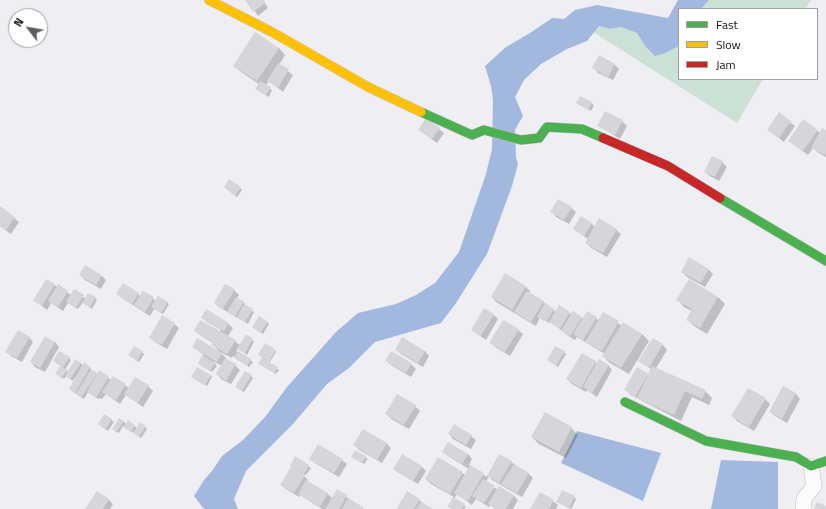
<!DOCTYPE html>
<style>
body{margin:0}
#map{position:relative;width:826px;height:509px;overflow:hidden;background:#efeef3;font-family:"Titillium Web",sans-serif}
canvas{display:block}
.legend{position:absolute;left:678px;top:8px;width:140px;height:72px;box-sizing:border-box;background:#fff;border:1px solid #9f9fa0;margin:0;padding:5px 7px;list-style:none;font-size:12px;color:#0f0f11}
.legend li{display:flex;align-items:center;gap:8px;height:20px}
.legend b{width:20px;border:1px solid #9f9fa0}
.north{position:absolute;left:8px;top:8px;width:40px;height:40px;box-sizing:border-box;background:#fff;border:1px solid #9f9fa0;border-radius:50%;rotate:301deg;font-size:11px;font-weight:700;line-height:16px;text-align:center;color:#0f0f11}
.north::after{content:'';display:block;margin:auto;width:14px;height:18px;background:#5d5d60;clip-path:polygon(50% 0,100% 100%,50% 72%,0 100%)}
</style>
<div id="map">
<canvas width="826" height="509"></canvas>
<ul class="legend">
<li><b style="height:5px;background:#4caf50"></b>Fast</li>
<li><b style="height:5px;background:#ffc107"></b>Slow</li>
<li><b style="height:5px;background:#c62828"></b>Jam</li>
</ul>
<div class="north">N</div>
</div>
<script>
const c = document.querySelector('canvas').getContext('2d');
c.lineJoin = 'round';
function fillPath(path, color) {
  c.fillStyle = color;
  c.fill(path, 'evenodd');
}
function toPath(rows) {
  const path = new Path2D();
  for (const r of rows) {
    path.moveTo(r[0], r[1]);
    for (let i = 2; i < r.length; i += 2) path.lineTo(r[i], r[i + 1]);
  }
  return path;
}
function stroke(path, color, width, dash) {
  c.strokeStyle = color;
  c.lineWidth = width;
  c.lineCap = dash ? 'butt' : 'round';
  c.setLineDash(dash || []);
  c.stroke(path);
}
const green = toPath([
 [709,0,811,0,805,9,701,9],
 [599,26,610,29,621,27,637,33,645,46,665,53,679,46,679,79,763,79,737,123,593,32]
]);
const water = toPath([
 [678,0,709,0,701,9,679,9,679,46,665,53,655,56,645,46,637,33,621,27,610,29,599,26,587,41,567,49,541,64,524,80,515,97,523,116,515,130,516,157,518,164,512,186,487,254,456,303,441,323,375,342,349,368,327,384,293,424,246,471,234,499,238,509,204,509,194,496,204,480,212,471,222,456,243,440,265,417,287,387,336,332,358,313,396,304,416,295,435,283,459,252,486,174,492,149,493,100,491,86,485,66,506,47,530,33,552,18,564,19,575,10,597,5,668,18],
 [577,431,661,453,643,501,561,463],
 [721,460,778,462,778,509,711,509]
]);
const shadow = toPath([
 [247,0,263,0,268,8,258,16],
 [279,48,285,55,279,65,293,75,283,92,269,81,266,85,272,90,269,97,259,91,259,84,241,72,234,66],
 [614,64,619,69,613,80,598,73,594,68],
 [581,97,594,105,591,111,578,103],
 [779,114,795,126,784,142,768,130],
 [426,119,444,133,437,143,419,130],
 [622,121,627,126,620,139,599,126],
 [804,121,820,133,826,131,826,157,817,152,813,148,808,155,794,145],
 [722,162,727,167,719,181,710,176,705,172],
 [225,187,240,188,242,190,237,197],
 [0,207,19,222,11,234,0,226],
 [571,208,576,212,569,224,556,217,552,212],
 [592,224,595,227,616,230,621,234,607,257,590,247,586,242,588,239,574,229],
 [708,269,713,274,705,287,687,277,682,272],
 [81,275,102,276,106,280,101,289,85,280],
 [46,280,57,287,67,292,71,295,74,290,86,299,95,298,97,300,92,309,83,302,78,309,68,303,63,311,51,303,47,310,34,300],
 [526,287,530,291,529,293,543,302,556,312,569,313,583,319,596,318,599,321,603,313,622,326,642,334,649,341,629,374,610,363,603,356,605,354,577,337,575,340,567,335,550,321,549,323,540,317,536,326,496,302,492,297],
 [234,290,239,295,237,298,243,302,245,304,244,306,254,312,248,324,219,307,215,303],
 [144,292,156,301,167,302,169,304,163,314,154,309,150,316,122,298,118,294,138,294,141,297],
 [718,297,725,304,707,334,694,326,687,319,692,311,684,307,678,300],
 [494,315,498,319,486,340,472,330],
 [203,318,228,324,233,328,228,336,240,345,252,340,254,342,247,355,238,348,236,351,253,362,249,367,233,356,232,358,220,352,226,358,225,359,235,365,240,370,231,384,221,379,217,374,222,366,213,361,217,366,212,372,199,363,204,355,193,347,219,351,212,344,213,343,200,335,195,331,220,332,221,330,207,322],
 [267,322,269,324,263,334,255,328],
 [174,324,179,328,167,349,155,342,150,338],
 [518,330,523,334,510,356,495,347,491,343],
 [29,337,33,342,22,362,11,356,7,352],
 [653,339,663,345,667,350,656,368,705,391,712,398,709,405,692,397,681,421,629,394,637,369,649,376,652,370,640,361],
 [55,342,59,347,45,372,35,367,31,362],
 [273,349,264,365,266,366,275,350,276,352,269,363,279,370,276,374,260,364,263,358],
 [396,350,425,351,429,356,423,367,401,354],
 [142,352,144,354,139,362,132,357],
 [564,352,566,354,558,367,548,360],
 [582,354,598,364,608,365,612,370,597,397,587,390,586,392,572,384,567,379],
 [69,358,71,360,65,370,68,372,81,363,83,366,90,367,91,370,98,375,100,372,111,380,125,385,129,388,148,386,153,391,143,407,126,395,120,404,106,394,102,399,99,398,98,399,88,392,84,399,72,391,77,379,75,377,73,381,66,376,64,379,59,376,62,366,56,363],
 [386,361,411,364,416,369,411,377,391,365],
 [210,375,212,377,207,386,194,379],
 [251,376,253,378,244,392,236,387],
 [784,388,796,394,800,399,787,423,775,416,770,412],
 [765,399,770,404,754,431,737,421,733,416],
 [415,406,420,411,409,429,391,419,387,414],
 [545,414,571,428,578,435,566,458,539,444,532,437],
 [105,415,114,422,108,431,101,426],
 [123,421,126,424,128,421,137,428,145,427,147,429,141,438,123,426,119,433,115,431],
 [363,430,387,444,391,448,382,463,359,450,355,445],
 [449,434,471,436,476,440,471,449,453,439],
 [356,451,368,459,364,464,354,458],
 [443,452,468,454,472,459,469,465,487,477,500,455,528,473,533,478,522,497,492,480,489,476,486,482,498,490,499,488,514,496,518,500,513,509,495,509,490,505,489,507,476,499,472,505,457,494,454,499,466,507,464,509,452,509,449,506,454,497,431,484,426,479,462,473,465,475,469,469,448,456],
 [295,458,311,468,306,475,301,473,308,480,308,482,328,494,333,499,337,490,364,509,329,509,327,507,326,509,322,509,300,495,299,497,286,489,281,485,295,470,291,465],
 [310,459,342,460,347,464,339,477,315,463],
 [421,466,426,471,418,484,399,473,394,469],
 [97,492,109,500,113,504,110,509,86,509],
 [574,497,576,499,571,509,559,503],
 [419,500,431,509,399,509],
 [553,501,558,505,556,509,531,509]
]);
const building = toPath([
 [245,0,263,0,265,3,253,12],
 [255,32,279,48,257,81,233,66],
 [599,55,615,64,608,77,592,68],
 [278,63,289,69,278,88,267,81],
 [260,81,271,87,266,95,255,89],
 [580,96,592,102,588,110,576,103],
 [605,111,623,120,615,135,597,126],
 [779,112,791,121,779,138,767,130],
 [426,118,440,128,432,139,418,130],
 [803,119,818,130,803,151,788,141],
 [822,128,826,130,826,152,825,155,811,148],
 [712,156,723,161,715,177,704,172],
 [229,179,241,187,235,196,224,187],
 [558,199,572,207,564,220,550,212],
 [0,206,15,217,6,230,0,226],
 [581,216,592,223,584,236,573,229],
 [599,218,617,229,603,253,585,243],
 [689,257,709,269,701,283,681,272],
 [85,265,102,275,96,285,79,275],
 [505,273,526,286,512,310,491,297],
 [46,279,55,284,42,306,33,301],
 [689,279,718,297,700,328,686,320,692,309,676,300],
 [123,283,139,293,132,304,116,294],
 [58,284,68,291,58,307,48,301],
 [225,284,235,289,223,309,214,303],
 [74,289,84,295,76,308,66,302],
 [143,291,154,297,145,312,134,305],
 [527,291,544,301,531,322,514,312],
 [88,293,96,297,90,307,82,303],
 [158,296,168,302,161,313,151,307],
 [236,297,244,301,235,317,227,312],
 [545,303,554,309,546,322,537,317],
 [244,304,253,309,245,322,237,317],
 [559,305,570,312,560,329,549,322],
 [484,308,494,314,481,336,471,330],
 [206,309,229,323,224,331,201,318],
 [573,311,582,317,570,336,561,331],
 [587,311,597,317,583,340,573,334],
 [603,312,619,321,602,351,585,342],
 [162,315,175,323,162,345,149,338],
 [259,316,268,322,260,333,252,327],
 [200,320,236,340,227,354,211,345,213,342,194,331],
 [503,320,519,329,505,352,489,343],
 [623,322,642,334,621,368,602,356],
 [18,330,30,337,17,358,5,352],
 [246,334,253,339,245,353,237,349],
 [45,336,55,342,40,368,30,362],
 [402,337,425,351,418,363,395,350],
 [197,338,222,353,217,362,192,347],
 [653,338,663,344,649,368,638,361],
 [265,343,275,349,268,361,258,355],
 [134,346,143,351,137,361,128,355],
 [555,346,565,351,556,366,547,360],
 [59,351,70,357,63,367,67,370,62,378,55,374,61,365,53,361],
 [238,351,251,359,247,366,234,358],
 [391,351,412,363,406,373,385,361],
 [582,353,596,361,581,388,566,379],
 [202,355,215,363,210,371,198,364],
 [225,358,236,364,226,381,216,374],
 [262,358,278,367,274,373,258,364],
 [75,359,81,363,70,379,65,376],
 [599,359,609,365,592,393,583,387],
 [84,362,90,367,75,393,69,389],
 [652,366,706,390,702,399,685,391,674,415,637,398],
 [197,367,211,375,205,385,191,377],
 [637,367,648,374,635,397,624,390],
 [91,369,97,373,81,398,76,394],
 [99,370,109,376,96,398,87,392],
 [245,371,252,375,242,391,235,387],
 [113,376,126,384,116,400,102,392],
 [135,377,149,385,138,403,124,394],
 [783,386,796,393,782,419,769,412],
 [748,388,766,398,749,427,731,416],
 [397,394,416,405,404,425,385,414],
 [545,412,572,427,559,452,531,437],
 [104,414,112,419,106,429,98,424],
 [119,418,124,421,116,432,112,429],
 [128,420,135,425,131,432,123,427],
 [140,422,146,426,139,437,133,433],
 [454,424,472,435,466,445,448,434],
 [363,429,387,443,377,460,353,445],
 [448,442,468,454,462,464,442,452],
 [318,444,343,459,334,473,309,459],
 [355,450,366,456,362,463,351,457],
 [402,454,422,466,413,481,393,469],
 [499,454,512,461,499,483,487,476],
 [295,456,309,465,304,474,290,466],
 [438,457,463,472,450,494,425,479],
 [514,464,529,473,517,493,501,484],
 [470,465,484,473,468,501,454,493],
 [291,467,305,475,294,493,280,485],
 [483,479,495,486,484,503,472,496],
 [306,480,328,493,320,507,298,494],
 [499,486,514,495,506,509,497,509,488,504],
 [337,489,347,495,339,509,329,509,326,508],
 [562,490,575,496,569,508,556,502],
 [97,491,109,499,103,509,85,509],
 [407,491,420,499,414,509,398,509,397,508],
 [540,492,554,500,549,509,530,509],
 [453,497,465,504,462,509,452,509,447,507],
 [348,498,363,507,362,509,342,509],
 [421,502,433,509,416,509],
 [817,502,826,506,826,509,814,509]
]);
const street = toPath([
 [803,509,804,499,814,486,811,466]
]);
const fast = toPath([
 [421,112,472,135,484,130,521,140,539,138,547,127,582,129,603,138],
 [720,198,826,261],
 [625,402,706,441,796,457,811,466,826,461]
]);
const slow = toPath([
 [209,0,272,32,368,87,421,112]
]);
const jam = toPath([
 [603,138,668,166,720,198]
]);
fillPath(green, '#cbe1d6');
fillPath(water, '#a3b8df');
fillPath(shadow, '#0003');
fillPath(building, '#d6d5d9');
stroke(street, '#c1c0c4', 16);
stroke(fast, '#c1c0c4', 10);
stroke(slow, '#c1c0c4', 10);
stroke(jam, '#c1c0c4', 10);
stroke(street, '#fdfcfd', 15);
stroke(fast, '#4caf50', 9);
stroke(slow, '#ffc107', 9);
stroke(jam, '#c62828', 9);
</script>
